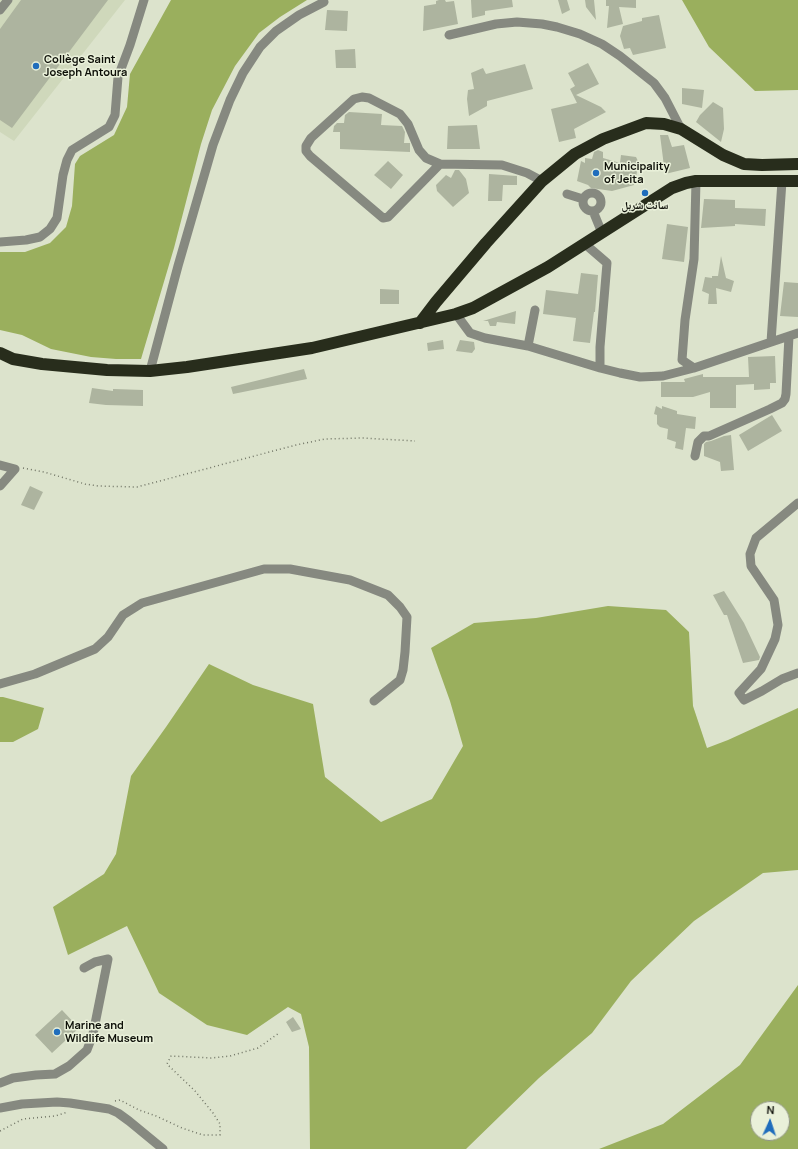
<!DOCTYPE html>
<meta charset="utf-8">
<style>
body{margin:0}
#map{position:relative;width:798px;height:1149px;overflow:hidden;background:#dce3cc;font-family:Manrope,sans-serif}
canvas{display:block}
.north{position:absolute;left:750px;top:1101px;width:40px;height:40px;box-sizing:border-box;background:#e9f0d9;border:1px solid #919685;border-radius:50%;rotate:3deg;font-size:11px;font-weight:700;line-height:16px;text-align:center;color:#0d0f08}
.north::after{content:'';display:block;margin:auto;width:14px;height:18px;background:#1f6dbc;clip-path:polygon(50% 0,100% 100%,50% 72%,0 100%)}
</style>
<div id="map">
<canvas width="798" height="1149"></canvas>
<div class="north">N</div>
</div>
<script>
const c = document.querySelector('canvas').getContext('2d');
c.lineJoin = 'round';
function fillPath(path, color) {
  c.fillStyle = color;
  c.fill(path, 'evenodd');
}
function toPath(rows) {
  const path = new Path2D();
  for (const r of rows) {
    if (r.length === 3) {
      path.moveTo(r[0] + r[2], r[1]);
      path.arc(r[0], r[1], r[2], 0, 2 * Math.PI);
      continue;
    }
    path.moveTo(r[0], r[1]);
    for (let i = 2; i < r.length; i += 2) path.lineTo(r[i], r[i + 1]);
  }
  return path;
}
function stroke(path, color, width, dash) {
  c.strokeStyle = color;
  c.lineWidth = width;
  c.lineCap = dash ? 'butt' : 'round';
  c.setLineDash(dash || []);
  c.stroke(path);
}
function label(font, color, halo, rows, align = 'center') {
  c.font = font + ' Manrope,"Noto Naskh Arabic",sans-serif';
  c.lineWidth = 3;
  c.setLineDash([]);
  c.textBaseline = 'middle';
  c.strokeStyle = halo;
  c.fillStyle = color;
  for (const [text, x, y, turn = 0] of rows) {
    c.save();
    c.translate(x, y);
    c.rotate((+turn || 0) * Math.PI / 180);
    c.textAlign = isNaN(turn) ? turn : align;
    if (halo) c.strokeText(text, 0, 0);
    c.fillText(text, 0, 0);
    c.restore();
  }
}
const built = toPath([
 [0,0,125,0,14,141,0,132]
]);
const forest = toPath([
 [171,0,307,0,280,17,259,33,235,66,212,110,201,144,174,248,141,359,116,359,91,357,51,349,22,335,0,330,0,252,25,252,50,243,66,227,72,206,75,164,80,156,114,135,127,107,130,74],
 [682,0,798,0,798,90,755,91,709,47],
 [608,606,666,610,689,632,693,706,707,748,728,740,798,708,798,870,763,873,694,921,631,981,592,1033,539,1078,466,1149,310,1149,309,1047,301,1014,288,1007,247,1035,207,1025,159,993,127,926,68,955,53,907,104,874,116,854,131,776,166,727,209,664,253,685,313,704,325,777,381,822,432,799,463,746,450,701,431,648,474,623,536,618],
 [0,697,3,697,44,708,38,729,13,742,0,742],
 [798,985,798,1149,599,1149,663,1124,740,1065],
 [758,1109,782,1109,782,1133,758,1133]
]);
const building = toPath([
 [21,0,108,0,12,128,0,120,0,29],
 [439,0,445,0,446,2,454,1,458,24,423,31,424,6,436,4,436,1],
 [471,0,512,0,513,7,485,11,485,15,472,18],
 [558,0,567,0,570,10,562,14],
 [585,0,594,0,596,20,586,7],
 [606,0,636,0,636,8,619,7,623,24,607,28,609,6,606,6],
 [327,10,348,11,347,31,325,30],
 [659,15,666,48,633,55,630,48,624,49,620,36,623,26,642,21,642,18],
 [355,49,356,68,336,68,335,50],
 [588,63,599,84,576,95,601,107,606,112,574,129,576,138,559,142,551,109,577,103,570,89,575,86,568,73],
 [525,64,533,89,487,101,487,106,469,116,467,99,468,90,474,89,471,73,483,68,486,74],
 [682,88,704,90,702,108,682,104],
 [713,102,723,108,724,129,721,142,696,122,700,115],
 [349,112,382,114,381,125,402,126,405,132,404,143,410,143,410,152,340,149,340,132,333,132,334,126,337,123,344,123,345,115],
 [477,125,480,149,447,149,448,126],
 [660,135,668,135,672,147,684,145,690,168,665,174],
 [598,150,603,152,603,158,620,163,621,155,636,157,639,163,634,185,612,191,591,188,588,185,577,181,581,161,585,163,585,158,592,159,594,152],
 [388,161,403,175,391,189,374,175],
 [455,170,459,170,466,179,469,193,453,207,437,191,436,185,446,175,451,178],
 [489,174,517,176,517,185,503,185,502,201,488,201],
 [704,199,735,200,735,208,766,209,765,226,735,224,735,226,701,228],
 [667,224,688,227,684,262,662,259],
 [721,256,726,278,734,281,731,292,716,288,717,304,708,304,709,294,702,291,705,277,712,278,712,276,718,276],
 [581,273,598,275,595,312,594,312,590,343,573,341,576,318,543,314,546,290,578,294],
 [784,282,798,283,798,317,780,316],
 [380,289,399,290,399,304,380,304],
 [516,311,515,324,497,322,496,326,490,326,488,321,483,321],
 [443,340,444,349,428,351,427,343],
 [460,340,474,342,475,349,472,353,456,351],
 [775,356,776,383,770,383,770,389,754,390,754,384,736,385,736,408,710,408,710,392,693,397,661,397,661,382,685,382,684,379,703,374,703,377,749,377,748,357],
 [304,369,307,379,233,394,231,387],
 [92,388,113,391,113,389,143,390,143,406,106,405,89,403],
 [656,406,662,409,662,406,677,411,677,414,696,417,695,429,686,428,683,450,675,448,676,442,667,439,668,429,660,427,657,424,657,415,654,414],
 [772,415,782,431,748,451,739,435],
 [731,435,734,470,721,471,720,462,704,456,704,444,706,442,711,441,724,436],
 [30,486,43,492,34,510,21,505],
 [724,591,744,623,760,657,759,660,743,663,727,615,724,615,713,595],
 [62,1010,79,1028,52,1053,35,1035],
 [293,1017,301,1029,292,1032,286,1022]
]);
const path = toPath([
 [23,468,44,472,85,484,98,486,137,487,296,445,325,439,363,438,415,441],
 [115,1101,120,1100,139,1110,156,1116,182,1128,203,1135,220,1135,220,1124,213,1113,195,1091,167,1064,171,1056,211,1058,230,1056,258,1048,279,1033],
 [0,1131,23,1119,55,1116,68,1112]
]);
const minor = toPath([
 [0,10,8,0],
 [449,35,496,24,517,22,542,24,557,27,580,34,602,44,620,56,654,83,665,98,681,129],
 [440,164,388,217,383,218,310,156,306,151,306,146,311,138,354,99,362,97,369,98,400,114,408,124,419,150,426,158,440,164,502,165,527,173,542,181],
 [592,202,9],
 [567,194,583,199],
 [593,211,602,233],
 [0,242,26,240,40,237,50,229,57,218,63,175,67,160,72,150,109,127,115,115,118,77,130,45,144,0],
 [585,244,607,263,600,347,600,368],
 [456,314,470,333,485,338,528,346,600,368,620,373,640,377,663,376,694,368,798,333],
 [771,342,782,181],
 [528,346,535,310],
 [694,368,682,360,685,320,694,259,696,181],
 [150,371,178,266,213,145,230,100,243,73,260,47,276,31,299,15,324,2],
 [695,456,698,442,704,436,709,436,770,409,782,403,785,399,786,394,789,336],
 [0,465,15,469,0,486],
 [798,503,756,538,750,554,751,566,774,600,778,625,775,639,761,669,739,693,744,700,762,691,782,679,798,673],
 [0,684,35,674,95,649,108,637,123,615,142,603,264,569,290,569,350,580,388,595,400,607,407,617,405,652,403,670,400,680,374,701],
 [0,1083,13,1078,36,1075,55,1074,69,1066,87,1050,93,1034,108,959,95,962,84,968],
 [0,1108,22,1104,57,1102,70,1103,109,1109,118,1113,129,1121,163,1149]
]);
const highway = toPath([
 [420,323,436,302,486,243,542,181,575,154,603,139,646,123,664,124,681,129,723,155,744,164,762,165,798,164],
 [0,353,13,359,42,364,107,370,150,371,187,367,312,348,456,314,473,308,548,267,672,188,686,183,696,181,798,181]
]);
const markers = [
 [36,66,4,"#1f6dbc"],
 [596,173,4,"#1f6dbc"],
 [645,193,4,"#1f6dbc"],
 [57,1032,4,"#1f6dbc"]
];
const poiNames = [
 ["Collège Saint",44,60],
 ["Joseph Antoura",44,73],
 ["Municipality",604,167],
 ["of Jeita",604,180],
 ["سانت شربل",645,206,"center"],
 ["Marine and",65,1026],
 ["Wildlife Museum",65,1039]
];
fillPath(built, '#cfd8bb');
fillPath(forest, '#9aaf5d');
fillPath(building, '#adb49f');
stroke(path, '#717566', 1.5, [1, 3]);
stroke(minor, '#868980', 9);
stroke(highway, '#282d1c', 12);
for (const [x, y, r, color] of markers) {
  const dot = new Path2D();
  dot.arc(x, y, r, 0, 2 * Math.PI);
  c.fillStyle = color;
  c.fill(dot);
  stroke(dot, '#e9f0d9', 1.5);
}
label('bold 11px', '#0d0f08', '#e9f0d9', poiNames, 'left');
</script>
